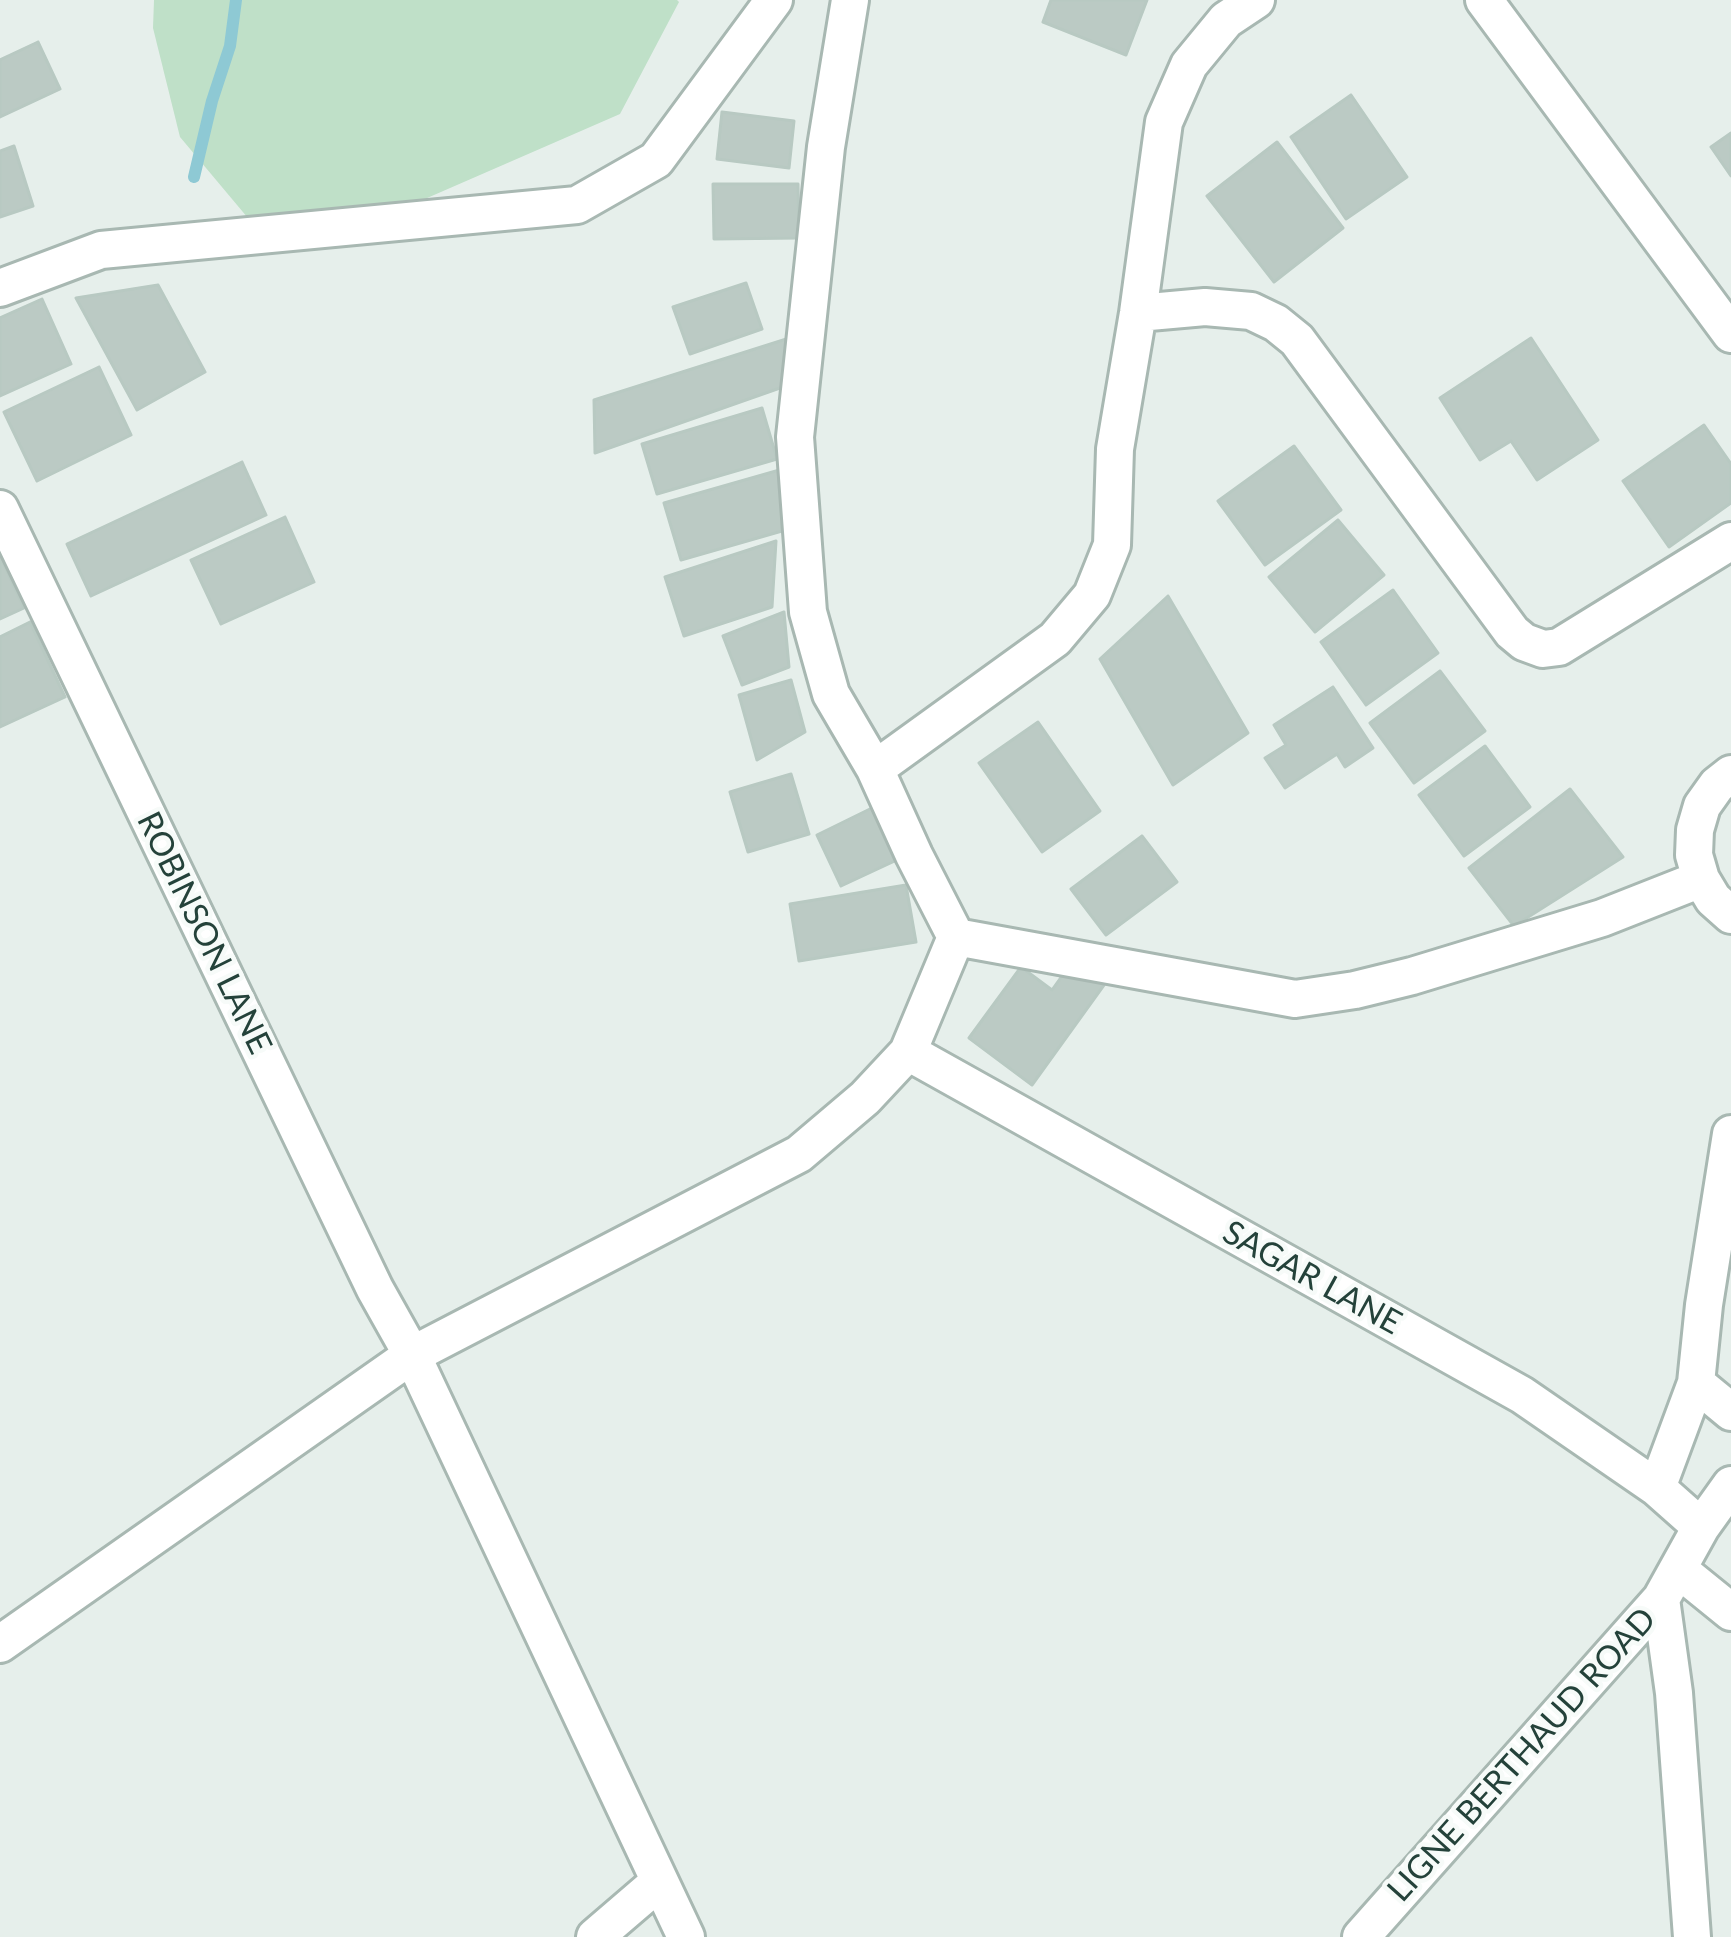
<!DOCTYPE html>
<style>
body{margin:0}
canvas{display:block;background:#e6efeb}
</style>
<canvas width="1731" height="1937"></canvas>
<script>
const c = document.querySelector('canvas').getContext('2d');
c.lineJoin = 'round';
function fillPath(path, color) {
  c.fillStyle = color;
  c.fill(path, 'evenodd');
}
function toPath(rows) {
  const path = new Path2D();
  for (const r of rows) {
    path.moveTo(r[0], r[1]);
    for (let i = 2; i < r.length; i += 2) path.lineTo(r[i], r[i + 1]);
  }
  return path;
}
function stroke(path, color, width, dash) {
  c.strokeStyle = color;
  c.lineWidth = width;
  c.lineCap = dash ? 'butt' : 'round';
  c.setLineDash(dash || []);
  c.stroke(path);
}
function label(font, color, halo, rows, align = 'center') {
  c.font = font + ' Lato,sans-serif';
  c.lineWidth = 9;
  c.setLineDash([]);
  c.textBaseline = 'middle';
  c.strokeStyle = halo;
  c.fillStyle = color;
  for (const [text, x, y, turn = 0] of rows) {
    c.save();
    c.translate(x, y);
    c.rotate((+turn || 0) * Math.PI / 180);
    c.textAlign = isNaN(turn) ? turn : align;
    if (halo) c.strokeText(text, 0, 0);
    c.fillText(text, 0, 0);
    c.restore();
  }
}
const green = toPath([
 [154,0,677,0,679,2,620,114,395,212,258,230,180,137,153,28]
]);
const stream = toPath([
 [194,177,212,101,230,46,236,0]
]);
const building = toPath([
 [1051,0,1147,0,1126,55,1043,22,1051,0],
 [38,42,60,89,0,117,0,60,38,42],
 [1351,95,1407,177,1346,219,1291,137,1351,95],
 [722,112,794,121,789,168,717,159,722,112],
 [1731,133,1731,176,1711,147,1731,133],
 [1277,142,1343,228,1274,282,1207,196,1277,142],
 [14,146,33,206,0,217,0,151,14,146],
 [713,184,798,184,799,238,714,239,713,184],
 [746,283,762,329,690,354,673,307,746,283],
 [158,285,205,372,137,410,76,298,158,285],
 [42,299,71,364,0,396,0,318,42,299],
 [799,335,797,382,595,453,594,400,799,335],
 [1531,338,1598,440,1537,480,1511,441,1480,460,1440,398,1531,338],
 [99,367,131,435,37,481,4,412,99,367],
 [762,408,777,459,657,494,642,444,762,408],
 [1704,425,1731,464,1731,503,1669,547,1623,481,1704,425],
 [1294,446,1341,510,1265,565,1218,501,1294,446],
 [242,462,266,515,91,596,67,544,242,462],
 [783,469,782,531,681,560,664,503,783,469],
 [285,517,314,582,221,624,191,560,285,517],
 [1338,520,1384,575,1315,632,1269,577,1338,520],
 [776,541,772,607,684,636,665,577,776,541],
 [0,556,24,608,0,619,0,556],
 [1393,590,1438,653,1366,705,1321,642,1393,590],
 [1168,596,1248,733,1173,785,1100,659,1168,596],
 [784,612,789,667,742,685,723,636,784,612],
 [30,622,65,697,0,727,0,637,30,622],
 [1440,671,1485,731,1414,783,1370,723,1440,671],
 [791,680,805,732,757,760,739,695,791,680],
 [1333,687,1373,748,1345,767,1337,754,1285,788,1265,758,1286,745,1274,725,1333,687],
 [1038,722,1100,811,1042,852,979,763,1038,722],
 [1485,746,1530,807,1464,856,1419,795,1485,746],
 [791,774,809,834,748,852,730,792,791,774],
 [1570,789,1623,857,1514,926,1469,868,1570,789],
 [874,807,899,859,841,886,817,835,874,807],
 [1142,836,1177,882,1106,935,1071,889,1142,836],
 [906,885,916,942,799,961,790,904,906,885],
 [1072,962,1104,985,1032,1085,969,1038,1021,967,1052,990,1072,962]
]);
const minor = toPath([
 [1484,0,1731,334],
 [0,288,101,250,577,205,656,160,774,0],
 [1138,313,1205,307,1251,311,1276,323,1297,340,1512,632,1524,642,1543,649,1559,647,1731,541],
 [0,509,375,1289,412,1355,686,1937],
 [875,769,1055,639,1092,595,1112,545,1115,449,1138,313,1164,122,1189,65,1226,20,1256,0],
 [1731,774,1717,785,1702,806,1695,830,1694,855,1701,879,1713,899,1731,915],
 [956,937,1295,999,1355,990,1412,976,1602,918,1701,879],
 [908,1052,1522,1395,1657,1488,1701,1527],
 [1696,1383,1731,1412],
 [1657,1488,1696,1383,1704,1305,1731,1134],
 [1678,1569,1731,1612],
 [1661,1599,1674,1693,1692,1937],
 [0,1644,412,1355,799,1154,865,1098,908,1052,956,937,914,855,875,769,831,694,808,612,795,437,826,147,850,0],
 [595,1937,659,1882],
 [1361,1937,1661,1599,1701,1527,1731,1485]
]);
const streetNames = [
 ["ROBINSON LANE",204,933,64],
 ["SAGAR LANE",1312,1278,29],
 ["LIGNE BERTHAUD ROAD",1522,1755,-48]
];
fillPath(green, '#bfe0c8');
stroke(stream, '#8ec9d4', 12);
fillPath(building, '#bbcac4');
stroke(building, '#b8c9c2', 3);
stroke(minor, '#a8b8b2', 42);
stroke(minor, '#fff', 36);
label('33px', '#24423a', '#f7fbf9', streetNames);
</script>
